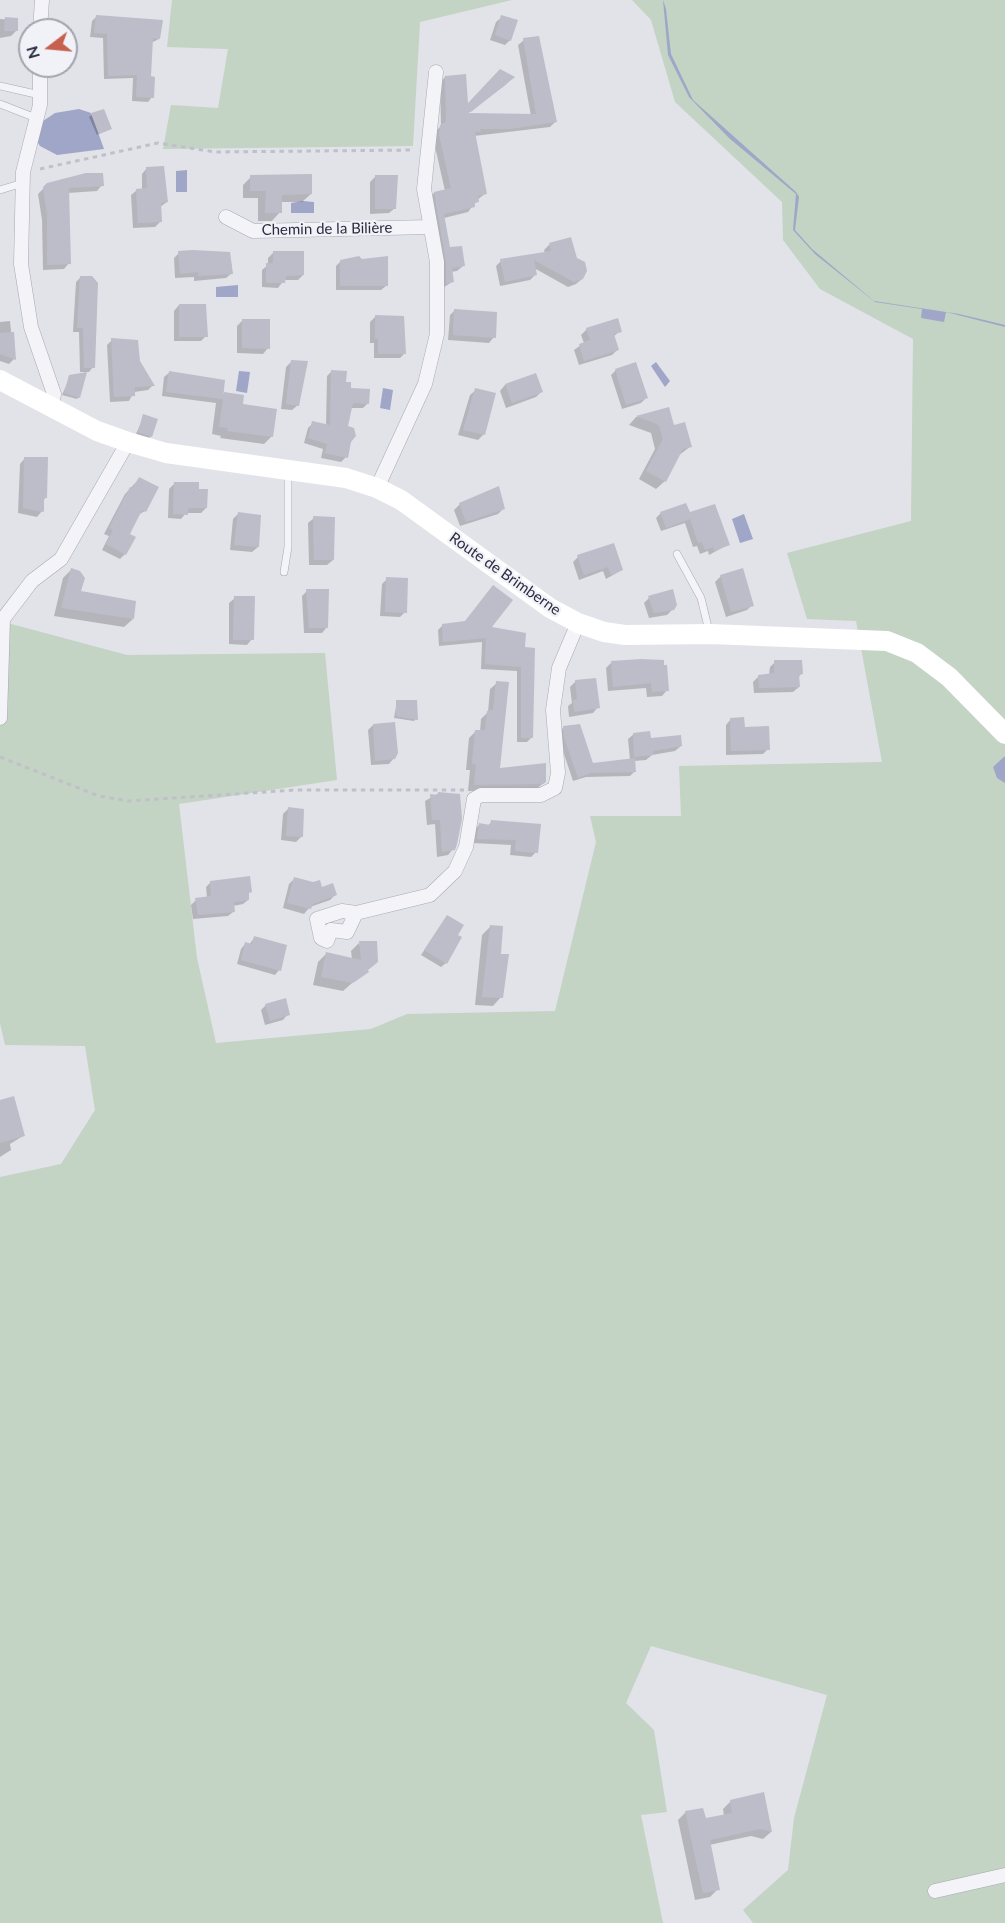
<!DOCTYPE html>
<meta charset="utf-8">
<style>
body{margin:0}
#map{position:relative;width:1005px;height:1923px;overflow:hidden;background:#e2e2e9;font-family:Lato,sans-serif}
canvas{display:block}
.north{position:absolute;left:18px;top:18px;width:60px;height:60px;box-sizing:border-box;background:#f1f2f7;border:2px solid #a2a3ae;border-radius:50%;rotate:254deg;font-size:16px;font-weight:700;line-height:24px;text-align:center;color:#2b2c40}
.north::after{content:'';display:block;margin:auto;width:21px;height:27px;background:#c6604f;clip-path:polygon(50% 0,100% 100%,50% 72%,0 100%)}
</style>
<div id="map">
<canvas width="1005" height="1923"></canvas>
<div class="north">N</div>
</div>
<script>
const c = document.querySelector('canvas').getContext('2d');
c.lineJoin = 'round';
function fillPath(path, color) {
  c.fillStyle = color;
  c.fill(path, 'evenodd');
}
function toPath(rows) {
  const path = new Path2D();
  for (const r of rows) {
    path.moveTo(r[0], r[1]);
    for (let i = 2; i < r.length; i += 2) path.lineTo(r[i], r[i + 1]);
  }
  return path;
}
function stroke(path, color, width, dash) {
  c.strokeStyle = color;
  c.lineWidth = width;
  c.lineCap = dash ? 'butt' : 'round';
  c.setLineDash(dash || []);
  c.stroke(path);
}
function label(font, color, halo, rows, align = 'center') {
  c.font = font + ' Lato,sans-serif';
  c.lineWidth = 4.5;
  c.setLineDash([]);
  c.textBaseline = 'middle';
  c.strokeStyle = halo;
  c.fillStyle = color;
  for (const [text, x, y, turn = 0] of rows) {
    c.save();
    c.translate(x, y);
    c.rotate((+turn || 0) * Math.PI / 180);
    c.textAlign = isNaN(turn) ? turn : align;
    if (halo) c.strokeText(text, 0, 0);
    c.fillText(text, 0, 0);
    c.restore();
  }
}
const green = toPath([
 [172,0,512,0,420,22,413,146,163,149,171,105,218,108,228,49,167,47],
 [632,0,1005,0,1005,1923,753,1923,743,1910,788,1870,794,1818,827,1695,651,1646,626,1703,654,1730,667,1812,641,1815,663,1923,0,1923,0,1177,61,1164,95,1110,85,1046,5,1045,0,1023,0,621,127,655,325,653,337,780,179,804,197,958,216,1043,371,1029,407,1014,555,1011,596,842,590,816,681,816,679,766,882,762,856,621,807,619,787,553,911,521,913,339,820,289,783,240,782,202,675,102,651,20]
]);
const water = toPath([
 [663,0,666,9,671,54,693,100,796,192,799,197,795,230,812,249,874,301,959,314,1005,325,1005,327,946,312,944,322,921,318,922,309,875,302,815,254,793,230,796,194,729,138,689,97,668,55],
 [79,109,91,113,104,149,57,155,40,146,37,141,43,121,55,113],
 [187,170,187,192,176,192,176,171],
 [303,201,314,202,314,213,291,213,291,203],
 [238,285,238,297,216,297,216,287],
 [656,362,670,381,665,387,651,366],
 [239,371,250,372,247,393,236,391],
 [383,388,393,390,390,410,380,408],
 [744,514,753,539,740,543,732,519],
 [1005,756,1005,783,997,778,993,767]
]);
const shadow = toPath([
 [97,16,159,39,151,43,150,77,152,97,148,102,132,101,133,78,104,79,103,38,90,37,92,21],
 [502,17,510,40,505,45,490,40,496,22],
 [0,19,17,20,16,31,11,36,0,38],
 [524,40,555,122,550,127,474,136,486,193,477,200,468,212,444,218,448,249,463,266,457,271,451,272,452,282,441,289,429,199,434,193,445,191,434,142,435,132,441,126,440,83,445,77,467,106,508,83,467,114,531,116,518,45],
 [92,115,110,129,97,135,89,117],
 [147,168,167,202,160,207,160,222,155,227,133,228,131,195,137,190,142,190,142,174],
 [251,177,311,194,302,202,281,202,280,212,272,221,258,221,258,198,243,198,243,185],
 [375,177,395,208,389,213,370,214,370,182],
 [48,184,102,185,97,191,68,193,69,263,64,269,43,270,42,220,38,194],
 [570,239,582,279,576,284,568,287,534,268,535,275,530,280,500,286,496,266,501,261,545,254,544,250,549,245],
 [179,253,231,261,232,273,226,278,194,281,194,277,175,278,174,258],
 [273,253,303,275,298,280,284,280,278,288,262,287,262,270,268,265,268,258],
 [341,261,386,286,381,290,336,290,336,266],
 [80,278,93,367,89,372,80,372,79,332,73,332,76,282],
 [179,305,206,336,201,341,174,341,174,311],
 [455,310,494,337,489,343,448,340,450,315],
 [375,317,405,353,400,358,374,358,374,343,370,343,370,322],
 [243,320,268,348,263,354,237,353,237,326],
 [10,321,14,359,9,364,0,361,0,322],
 [587,329,620,331,613,337,617,350,612,355,579,365,574,350,584,343,581,335],
 [112,340,138,362,153,385,148,390,134,392,129,401,110,402,107,345],
 [292,361,298,405,292,410,281,409,286,367],
 [616,370,646,398,641,403,622,409,611,375],
 [332,371,368,403,363,408,351,408,346,428,349,441,346,457,341,462,321,458,323,449,304,443,308,428,313,423,326,426,327,376],
 [169,373,221,397,224,394,241,405,272,436,264,444,220,438,221,436,212,434,216,403,162,396,164,377],
 [535,375,541,392,536,397,506,408,500,391,505,385],
 [70,377,79,397,77,399,62,395],
 [476,390,484,434,478,440,458,435,470,395],
 [668,409,673,427,691,446,678,456,665,481,656,489,639,479,655,449,651,433,629,425,636,417],
 [144,416,151,436,149,438,136,434],
 [25,458,46,497,43,501,42,511,37,517,18,513,20,464],
 [139,479,145,511,138,515,128,535,125,554,120,559,102,550,109,536,104,534,125,494],
 [174,484,198,490,206,508,201,513,186,513,181,519,168,518,169,489],
 [460,504,503,509,498,514,460,526,454,510],
 [661,513,689,514,729,544,709,555,708,551,700,554,697,546,693,547,685,523,661,531,656,518],
 [238,514,258,547,252,552,230,550,233,519],
 [314,518,333,560,327,565,309,565,308,523],
 [578,557,622,570,606,579,603,571,579,580,573,562],
 [71,570,79,592,133,619,124,627,54,616,63,578],
 [721,576,752,605,747,610,726,617,715,582],
 [387,579,405,612,400,617,380,616,382,584],
 [307,591,327,627,322,633,304,633,302,596],
 [235,598,252,639,247,645,229,644,229,603],
 [649,598,673,609,667,615,649,618,644,603],
 [443,625,489,628,523,649,532,737,527,742,517,742,517,671,481,669,482,642,439,646,438,630],
 [612,662,667,690,662,696,647,697,646,688,608,691,606,668],
 [775,662,801,674,798,678,799,687,793,692,754,693,753,682,759,676,769,675,770,667],
 [576,681,598,707,593,713,569,717,568,706,572,703,570,687],
 [497,683,498,770,545,782,535,790,468,791,470,770,466,770,469,738,476,731,480,731,481,719,488,712,490,689],
 [397,701,416,719,414,721,394,718],
 [731,719,744,729,768,749,763,754,726,755,726,725],
 [373,725,394,758,389,764,371,765,368,730],
 [564,727,592,764,630,760,628,739,634,734,681,746,675,751,652,755,646,760,634,761,635,771,630,776,586,777,573,781,560,742,559,732],
 [439,793,453,849,448,855,437,857,435,824,427,825,425,801],
 [288,809,301,837,296,842,281,840,283,814],
 [492,822,536,852,531,857,510,855,511,845,472,843,474,830,480,824,487,826],
 [294,879,321,888,335,895,330,900,310,907,304,914,283,908,289,884],
 [210,883,247,894,248,900,243,904,233,906,233,912,228,916,193,919,191,905,196,900,207,898,206,887],
 [447,917,446,963,441,967,421,955],
 [490,927,500,955,501,997,493,1006,475,1005,482,935],
 [254,938,279,970,275,975,237,964,241,949,245,944,249,945],
 [359,943,367,970,343,991,313,985,318,962,326,954,352,959,351,951],
 [266,1005,288,1014,283,1020,265,1025,261,1010],
 [0,1102,23,1136,10,1144,11,1150,0,1157],
 [763,1794,771,1832,763,1839,751,1836,709,1845,718,1889,710,1897,695,1900,678,1820,686,1812,705,1820,724,1816,723,1809,731,1801]
]);
const building = toPath([
 [96,15,163,20,160,39,153,38,151,76,155,77,154,98,136,97,137,75,108,76,107,34,94,33],
 [501,15,518,20,511,41,495,35],
 [5,17,18,18,18,31,4,31],
 [539,36,557,122,510,129,480,129,481,132,475,132,487,194,478,196,479,202,475,203,475,207,444,214,450,247,462,246,465,266,452,268,454,282,446,284,446,261,434,192,451,188,439,135,440,125,446,122,445,76,466,74,468,103,500,69,515,77,471,112,469,110,469,113,536,114,523,38],
 [104,109,112,129,99,134,91,113],
 [164,166,168,202,161,203,162,222,138,223,136,189,147,188,146,167],
 [86,173,103,173,104,186,69,188,71,264,47,265,47,214,43,187,47,183],
 [312,174,312,194,282,195,282,213,265,213,266,191,250,191,250,175],
 [375,175,398,175,396,209,375,209],
 [571,237,577,258,585,262,587,271,583,279,574,282,534,260,537,275,505,282,500,259,551,251,549,243],
 [193,250,230,252,233,274,198,276,198,272,180,274,178,251],
 [273,251,304,251,304,275,286,276,285,283,266,283,266,263,273,263],
 [359,256,362,259,388,256,388,286,340,286,340,260],
 [80,276,92,276,98,283,95,368,84,368,83,328,77,328],
 [179,304,206,304,208,337,179,337],
 [454,309,497,312,496,338,453,335],
 [375,315,404,316,406,354,378,354,378,339,375,339],
 [618,318,622,332,614,334,619,350,584,361,579,344,590,340,586,328],
 [242,319,270,319,270,349,242,348],
 [14,332,16,360,0,354,0,333],
 [111,338,138,340,140,361,155,386,135,387,135,396,114,397],
 [291,360,308,361,299,406,286,404],
 [636,362,648,398,626,405,615,369],
 [331,370,347,371,346,382,351,382,351,388,370,389,369,404,353,403,348,426,354,428,356,436,351,442,348,458,325,453,327,444,308,438,312,421,330,425],
 [169,371,225,380,223,399,166,392],
 [87,372,80,398,64,393,69,375],
 [536,373,543,392,512,403,505,384],
 [475,388,496,393,485,435,463,430],
 [224,392,244,395,243,404,277,409,273,437,227,431,228,428,219,427],
 [669,407,674,425,685,422,692,447,683,449,666,482,646,471,663,439,659,425,636,416],
 [143,414,158,419,152,437,138,432],
 [24,457,48,457,47,498,44,498,44,512,23,508],
 [139,477,159,487,146,512,142,510,130,534,136,537,126,555,106,544,113,530,109,528,130,487,133,488],
 [174,482,199,482,199,489,208,489,207,508,188,508,188,515,173,514],
 [499,486,505,509,466,522,459,503],
 [686,503,690,512,715,504,730,545,714,551,713,547,705,550,702,542,698,543,690,519,666,528,660,512],
 [238,512,261,515,259,547,234,545],
 [313,516,335,517,334,560,314,560],
 [614,543,623,570,611,575,608,567,584,575,577,555],
 [71,568,80,571,85,578,81,591,136,601,134,619,61,608],
 [743,568,754,606,731,612,720,575],
 [386,577,408,578,407,613,385,612],
 [493,585,513,600,492,627,526,633,525,647,535,648,533,738,521,738,521,667,485,664,486,638,443,642,442,624,465,621],
 [306,589,329,589,328,628,309,628],
 [673,589,677,605,674,610,654,613,648,596],
 [234,596,255,596,254,640,233,640],
 [641,659,664,660,664,665,667,665,669,691,652,692,651,683,613,687,611,661],
 [774,660,802,660,803,674,799,675,800,687,759,688,758,675,774,673],
 [596,678,600,708,574,712,573,700,577,699,575,680],
 [496,681,509,682,500,768,546,763,546,782,543,784,474,785,476,764,472,764,475,730,485,730,487,711,493,710],
 [396,700,417,700,418,720,396,716],
 [744,717,745,727,769,726,770,750,731,751,730,718],
 [395,722,398,753,395,759,375,761,373,724],
 [580,724,593,763,635,758,636,772,591,773,578,778,564,737,563,726],
 [650,731,651,738,681,735,682,746,653,751,653,755,634,757,633,733],
 [438,792,460,794,462,819,457,844,455,850,442,852,440,820,432,820,430,794,438,795],
 [288,807,304,809,303,837,286,836],
 [491,820,541,824,538,853,515,851,516,840,477,839,479,823,490,825],
 [250,876,252,892,249,893,249,900,234,902,235,912,198,915,195,898,211,896,210,881],
 [294,877,313,882,320,880,322,887,333,883,337,895,313,904,311,909,287,903],
 [447,915,464,925,458,935,462,937,447,964,424,950],
 [490,925,503,926,501,954,509,954,503,998,482,997],
 [254,936,287,945,281,971,241,960,245,942,252,944],
 [359,941,377,941,378,962,368,970,369,972,353,983,321,977,326,952,361,960],
 [286,998,290,1015,270,1021,265,1004],
 [14,1096,25,1136,0,1143,0,1100],
 [764,1792,772,1832,760,1829,710,1840,720,1890,703,1893,685,1811,703,1808,706,1818,732,1813,730,1800]
]);
const path = toPath([
 [40,169,158,143,215,152,414,150],
 [0,757,99,796,128,801,295,790,464,790]
]);
const lane = toPath([
 [0,86,40,95],
 [0,104,36,118],
 [0,190,23,183],
 [677,554,701,598,709,631],
 [284,572,288,547,288,472]
]);
const street = toPath([
 [40,30,42,0],
 [40,66,40,105,23,172,21,264,31,327,54,394,52,407],
 [226,217,253,231,430,227],
 [377,488,425,384,437,334,437,262,424,189,436,72],
 [0,718,3,619,32,581,61,559,128,442],
 [356,913,347,932,331,930,327,941,321,938,317,919,342,911,356,913,430,895,455,871,466,847,474,799,481,795,541,795,555,788,558,773,553,710,559,668,578,623],
 [935,1891,1005,1875]
]);
const secondary = toPath([
 [0,380,97,431,128,442,166,453,346,478,377,488,401,500,550,608,578,623,604,632,625,635,710,634,887,641,917,653,949,677,1005,734]
]);
const streetNames = [
 ["Chemin de la Bilière",327,229,-1],
 ["Route de Brimberne",505,574,35]
];
fillPath(green, '#c3d3c4');
fillPath(water, '#9fa6c7');
fillPath(shadow, '#0003');
fillPath(building, '#bcbdc9');
stroke(lane, '#a7a8b3', 8);
stroke(street, '#a7a8b3', 15);
stroke(path, '#c0c0c8', 3, [4.5, 4.5]);
stroke(lane, '#f4f4f8', 7);
stroke(street, '#f4f4f8', 14);
stroke(secondary, '#fff', 20);
label('15px', '#2b2c40', '#f1f2f7', streetNames);
</script>
